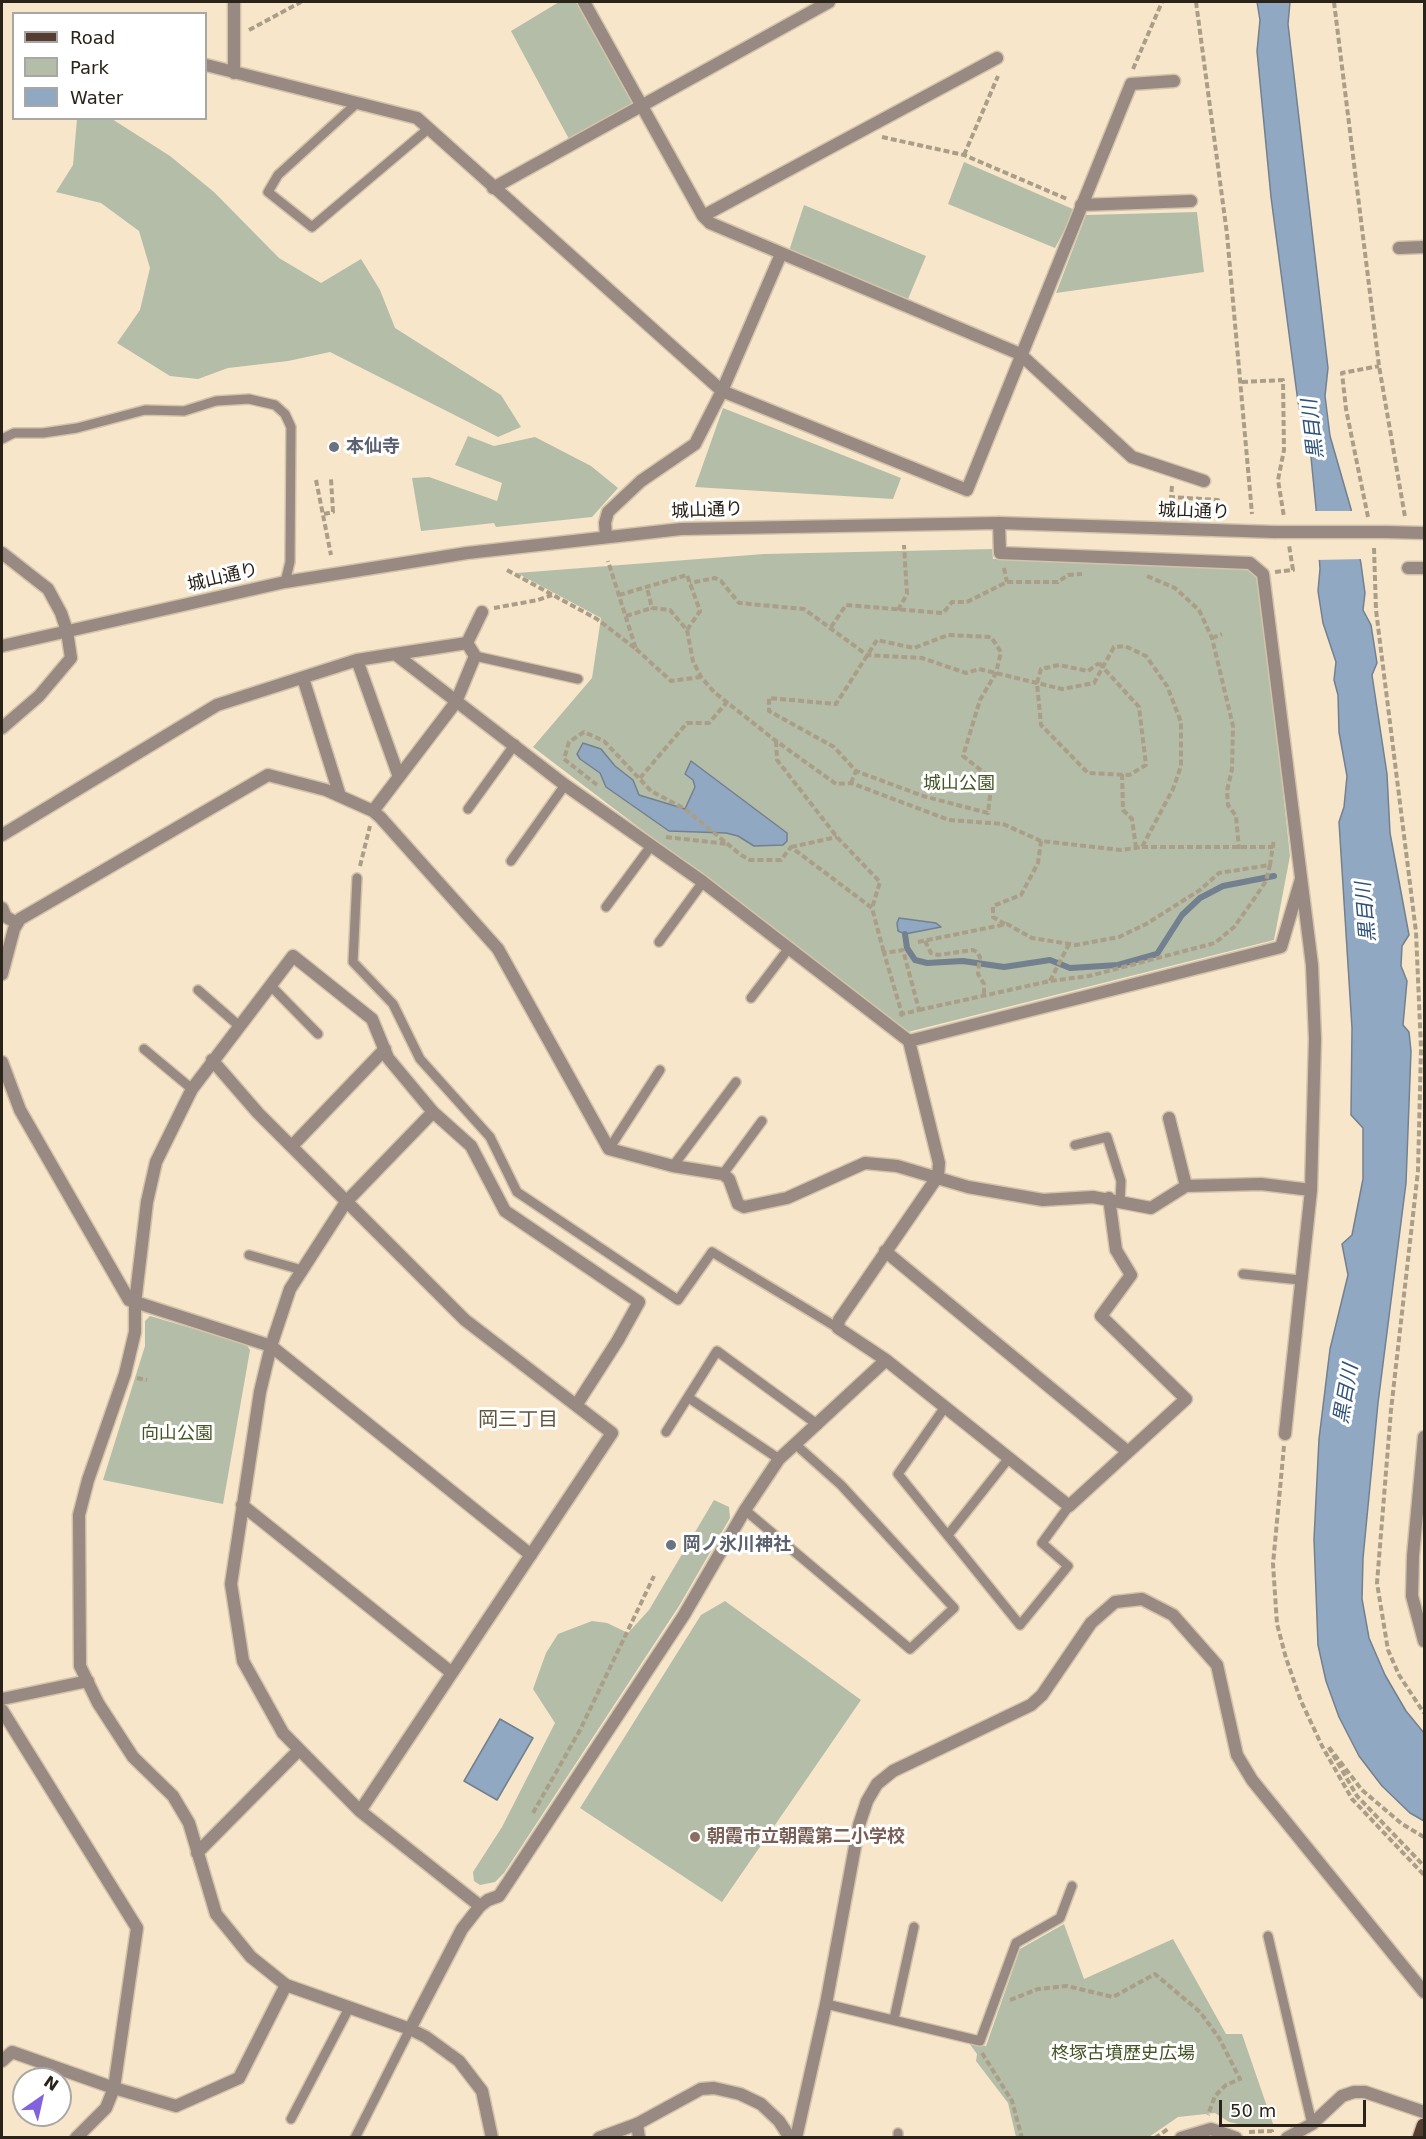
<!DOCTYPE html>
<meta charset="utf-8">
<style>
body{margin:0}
#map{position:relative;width:1426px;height:2139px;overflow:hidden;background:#f8e6ca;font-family:"DejaVu Sans",sans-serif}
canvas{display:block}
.frame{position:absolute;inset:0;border:3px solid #292319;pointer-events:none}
.legend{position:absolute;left:12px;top:12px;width:195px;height:108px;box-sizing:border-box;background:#fff;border:2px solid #a9a7a3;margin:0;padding:8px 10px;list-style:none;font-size:18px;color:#292319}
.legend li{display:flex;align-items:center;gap:12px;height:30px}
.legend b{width:30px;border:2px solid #a9a7a3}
.north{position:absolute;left:12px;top:2067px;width:60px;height:60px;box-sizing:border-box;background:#fff;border:2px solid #a9a7a3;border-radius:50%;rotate:34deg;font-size:16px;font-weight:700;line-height:24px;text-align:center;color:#292319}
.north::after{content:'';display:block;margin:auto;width:21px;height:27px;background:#8363dd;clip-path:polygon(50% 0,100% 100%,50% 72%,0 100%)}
.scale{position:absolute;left:1219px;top:2100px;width:147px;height:27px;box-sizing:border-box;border:3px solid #292319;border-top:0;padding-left:8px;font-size:18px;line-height:21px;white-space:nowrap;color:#292319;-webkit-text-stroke:4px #fff;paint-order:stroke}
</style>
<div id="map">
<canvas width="1426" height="2139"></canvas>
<div class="frame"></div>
<ul class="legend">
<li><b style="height:8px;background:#553d32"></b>Road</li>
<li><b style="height:16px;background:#b4bda7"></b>Park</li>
<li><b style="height:16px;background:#91a8c2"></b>Water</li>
</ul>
<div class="north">N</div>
<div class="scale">50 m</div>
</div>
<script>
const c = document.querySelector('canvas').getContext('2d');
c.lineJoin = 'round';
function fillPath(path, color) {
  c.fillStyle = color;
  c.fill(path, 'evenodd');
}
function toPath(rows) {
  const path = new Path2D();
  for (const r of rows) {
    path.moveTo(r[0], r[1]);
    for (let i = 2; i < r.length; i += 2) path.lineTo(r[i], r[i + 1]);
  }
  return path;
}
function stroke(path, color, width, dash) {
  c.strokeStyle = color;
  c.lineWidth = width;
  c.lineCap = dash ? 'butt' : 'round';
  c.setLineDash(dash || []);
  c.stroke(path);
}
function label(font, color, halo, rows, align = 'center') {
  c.font = font + ' "DejaVu Sans","Noto Sans JP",sans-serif';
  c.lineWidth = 6;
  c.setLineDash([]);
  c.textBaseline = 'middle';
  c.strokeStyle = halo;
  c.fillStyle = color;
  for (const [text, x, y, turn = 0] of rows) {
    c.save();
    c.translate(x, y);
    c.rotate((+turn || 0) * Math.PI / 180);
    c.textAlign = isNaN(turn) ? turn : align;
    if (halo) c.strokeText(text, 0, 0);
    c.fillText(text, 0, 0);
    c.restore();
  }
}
const green = toPath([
 [559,2,576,2,634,105,569,139,511,31],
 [77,119,112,119,170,156,214,192,279,258,321,283,361,259,380,290,395,328,501,395,521,427,498,437,330,352,288,361,228,368,198,379,170,376,117,343,140,310,150,268,139,231,101,203,56,192,73,165],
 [964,162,1075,210,1055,248,948,204],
 [804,205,926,256,908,299,789,251],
 [1197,212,1204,272,1056,293,1086,215],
 [723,408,901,478,893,499,695,487],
 [468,436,494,446,535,437,591,466,618,488,592,517,496,527,494,523,421,531,412,478,429,477,497,501,502,483,455,465],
 [992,549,993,559,1248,567,1260,578,1290,856,1274,940,908,1032,533,747,592,678,601,618,517,573,764,554],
 [150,1316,246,1344,250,1350,223,1504,103,1480,145,1346,145,1321],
 [714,1500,729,1507,730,1518,679,1606,504,1873,495,1882,480,1885,474,1881,473,1872,502,1827,555,1723,533,1689,546,1653,558,1634,592,1621,607,1623,628,1633,649,1610],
 [725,1601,861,1700,722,1902,580,1808,701,1615],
 [1064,1924,1084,1979,1173,1939,1226,2034,1242,2034,1273,2124,1253,2127,1229,2122,1215,2113,1178,2117,1149,2137,1016,2137,1008,2103,976,2061,977,2054,969,2043,986,2046,1020,1949]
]);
const water = toPath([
 [1257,2,1290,2,1288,24,1328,368,1325,396,1330,436,1351,509,1361,564,1365,593,1363,610,1371,625,1377,663,1372,675,1387,774,1390,833,1409,935,1402,946,1401,966,1407,981,1403,1025,1409,1032,1411,1051,1406,1183,1378,1403,1363,1558,1362,1599,1369,1638,1385,1675,1406,1711,1424,1733,1424,1821,1410,1813,1382,1786,1359,1756,1339,1717,1326,1681,1318,1645,1314,1539,1319,1439,1330,1349,1348,1275,1342,1244,1352,1235,1363,1179,1363,1128,1351,1115,1352,1028,1339,822,1344,807,1347,776,1339,732,1338,695,1334,680,1336,662,1323,623,1318,591,1320,569,1316,508,1311,457,1298,402,1271,197,1257,51,1260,20,1257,2],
 [583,743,601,749,615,766,633,780,639,795,685,809,695,787,693,780,685,774,691,761,787,833,787,841,783,845,754,846,738,836,726,833,669,831,606,787,600,773,580,759,577,754,583,743],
 [899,918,936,923,941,927,905,934,898,931,897,923,899,918],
 [500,1719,533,1738,497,1800,464,1781,500,1719]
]);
const pier = toPath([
 [1313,511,1355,511,1364,559,1316,560]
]);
const stream = toPath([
 [905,934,907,948,915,960,927,963,963,961,1004,967,1050,960,1070,968,1118,965,1157,954,1182,915,1200,898,1223,886,1274,876]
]);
const path = toPath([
 [1196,2,1227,234,1252,514],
 [1334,2,1379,366,1405,517],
 [249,30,301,2],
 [1133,69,1162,2],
 [882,137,964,155,1067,199],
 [964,155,998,76],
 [1242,382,1283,380,1284,450,1278,480,1284,517],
 [316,480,331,555],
 [1172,486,1171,497,1218,500,1218,512],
 [324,514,333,512,331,479],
 [1368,517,1346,409,1342,373,1379,366],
 [1374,548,1376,610,1416,932,1421,1049,1418,1171,1391,1410,1377,1583,1388,1650,1399,1675,1424,1713],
 [1004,568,1007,582],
 [507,570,597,619,636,649,608,561],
 [1275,572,1293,570,1289,545],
 [1147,576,1175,588,1199,610,1212,638,1233,726,1232,769,1227,791,1228,805,1236,816,1239,849],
 [619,595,687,575,700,611,687,630,670,610,652,608,647,588],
 [494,608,538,600,552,595],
 [898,610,907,594,904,545],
 [626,616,652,608],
 [831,627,846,605,943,613,952,602,967,602,1007,582,1058,582,1068,575,1082,574],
 [687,630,693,661,701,677,714,692,776,741,836,784,851,783,949,820,1003,824,1041,841,1121,850,1142,847,1173,789,1181,766,1181,722,1167,686,1146,656,1125,646,1114,647,1094,683,1062,689,979,669,966,673,922,658,867,655,804,609,739,603,721,581,715,578,690,583],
 [1212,638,1222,634],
 [636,649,671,681,701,677],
 [1099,663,1139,707,1146,765,1129,775,1088,773,1041,725,1037,683,1041,669,1059,665,1088,671,1099,663],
 [776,741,777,760,837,837,880,882,872,908],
 [1122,774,1123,810,1132,819,1136,848],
 [640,778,687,723,709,723,727,702],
 [851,783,856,771,834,747,769,711,769,698,836,704,877,640,914,648,948,635,991,637,1001,652,996,673,980,700,963,756,992,779,988,813,923,796,856,771],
 [597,785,564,759,569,742,584,732,604,741,651,791,685,809,741,855,750,860,781,860,791,847,872,908,884,953],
 [666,837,727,844],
 [791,847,837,837],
 [1142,847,1273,847],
 [360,866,370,826],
 [1005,924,993,917,993,906,1021,895,1038,863,1041,841],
 [925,941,931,953,938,955,973,950,977,952,980,957,978,974,984,984,984,995],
 [918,942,1007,924,1032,938,1076,945,1119,937,1146,924,1200,890,1219,873,1270,865,1274,839],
 [1050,981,1069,944],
 [919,1010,1050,981,1089,976,1215,943,1234,927,1252,902,1266,881,1270,865],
 [900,1012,902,1014,919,1010,903,950,884,953,902,1014,900,1017],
 [137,1378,147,1380],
 [1284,1446,1273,1564,1277,1624,1286,1658,1301,1701,1322,1746,1352,1799,1424,1875],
 [533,1813,580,1730,654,1576],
 [1424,1837,1402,1824,1362,1790,1328,1746,1357,1796,1424,1866],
 [1010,2000,1038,1989,1067,1986,1113,1997,1155,1974,1200,2012,1219,2038,1240,2079,1226,2085,1215,2096,1208,2115],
 [982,2053,1012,2101,1022,2138],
 [1249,2132,1272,2131,1272,2134],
 [1155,2138,1168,2129]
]);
const service = toPath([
 [357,103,278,175,268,192,312,227,428,129],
 [2,439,14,433,43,433,77,428,145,410,184,411,216,401,249,399,275,405,285,414,291,427,290,562,285,582],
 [475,656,578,679],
 [468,809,515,744],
 [511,861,565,785],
 [357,878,353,962,393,1004,420,1059,490,1137,517,1192,678,1300,712,1252,838,1328],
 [606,907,651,846],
 [659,942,703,882],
 [270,985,318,1034],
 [198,990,238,1025],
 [751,998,789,948],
 [144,1049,192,1089],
 [1075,1145,1107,1137,1121,1181,1120,1201],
 [609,1149,660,1070],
 [673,1166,736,1082],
 [723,1174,762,1121],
 [249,1255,302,1270],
 [1243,1274,1300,1280],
 [689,1398,779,1459],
 [945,1407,898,1474,1020,1625,1068,1566,1042,1543,1069,1506],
 [666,1432,717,1351,818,1425],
 [745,1510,910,1649,954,1608,841,1485,795,1444],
 [948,1535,1009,1458],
 [1268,1936,1312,2124],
 [826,2004,980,2041,1016,1943,1060,1918,1072,1886],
 [894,2019,914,1927],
 [291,2119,348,2010],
 [355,2138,410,2029],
 [898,2138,898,2133]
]);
const minor = toPath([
 [234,2,234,73],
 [584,2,703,216,710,223,1020,354,1132,457,1204,481],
 [206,65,417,118,722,391,967,490,1131,84,1174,81],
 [493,188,829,2],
 [1081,205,1191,201],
 [703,216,997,58],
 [1399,248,1424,247],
 [999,523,1000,553,1250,563,1263,574,1312,965,1315,1039,1311,1190,1285,1434],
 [606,536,605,523,608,512,641,481,695,444,722,391,781,254],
 [2,553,48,589,61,613,67,631,71,658,39,696,2,728],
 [1408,568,1424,568],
 [467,643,482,612],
 [357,660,399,777],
 [303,678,340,796],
 [373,811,456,702,475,656,467,643,395,654],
 [2,835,217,705,357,660,395,654,565,785,703,882,909,1041,1281,947,1301,879],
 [2,908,6,917,17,923],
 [2,974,14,929,20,919,268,775,326,790,373,811,380,817,498,949,609,1149,673,1166,723,1174,729,1179,738,1204,744,1207,787,1198,865,1163,897,1166,968,1187,1043,1200,1093,1197,1151,1208,1186,1186,1261,1184,1311,1190],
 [909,1041,939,1163,938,1176,839,1320,838,1328,886,1360,1069,1506,1186,1399,1101,1316,1131,1275,1116,1250,1109,1198],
 [212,1060,258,1113,465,1320,612,1433,360,1811],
 [2,1062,20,1110,129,1300,271,1346,531,1555],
 [433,1112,346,1202,290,1289,271,1346,260,1392,231,1584,243,1661,283,1733,360,1811,480,1906,488,1900,499,1896,684,1615,745,1510,779,1459,886,1360],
 [1169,1118,1186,1186],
 [292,1146,385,1049],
 [885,1251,1127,1451],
 [1424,1437,1413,1556,1412,1596,1424,1641],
 [242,1505,452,1673],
 [2,1699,88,1681],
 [2,1710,137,1928,114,2088,106,2108,76,2138],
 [197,1853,298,1751],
 [2,2061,12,2052,114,2088,176,2106,239,2078,286,1985],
 [637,2124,639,2138],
 [492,2138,482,2091,459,2061,426,2037,410,2029,286,1985,251,1957,216,1914,189,1823,173,1796,133,1757,98,1703,80,1666,79,1515,88,1480,125,1374,135,1332,135,1303,147,1202,156,1162,192,1089,293,956,372,1019,388,1058,433,1112,471,1146,505,1211,639,1302,618,1340,577,1404],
 [796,2138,826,2004,859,1825,867,1801,877,1784,893,1771,1031,1705,1042,1695,1091,1623,1115,1602,1142,1599,1173,1615,1217,1665,1237,1755,1252,1780,1424,1992]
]);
const tertiary = toPath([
 [1386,532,1424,533],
 [2,646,285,582,467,553,681,529,999,523,1274,532],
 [410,2029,462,1929,480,1906],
 [599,2138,637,2124,701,2089,714,2088,740,2094,761,2104,779,2121,790,2138],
 [1181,2138,1211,2129,1236,2138],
 [1287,2138,1312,2124,1342,2096,1354,2092,1365,2092,1424,2112]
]);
const primary = toPath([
 [1420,2138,1424,2126]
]);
const tertiaryBridge = toPath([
 [1274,532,1386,532]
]);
const markers = [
 [334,447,6,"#6b7280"],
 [671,1545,6,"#6b7280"],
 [695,1837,6,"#8d6e63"]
];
const worshipNames = [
 ["本仙寺",346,447],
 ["岡ノ氷川神社",683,1545]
];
const streetNames = [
 ["城山通り",707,511,-2],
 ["城山通り",1194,512,2],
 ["城山通り",223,578,-13]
];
const parkNames = [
 ["城山公園",959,784],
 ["向山公園",177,1434],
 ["柊塚古墳歴史広場",1123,2054]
];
const educationNames = [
 ["朝霞市立朝霞第二小学校",707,1837]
];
const waterNames = [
 ["黒目川",1314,429,-97],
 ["黒目川",1367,912,-95],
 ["黒目川",1347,1394,-80]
];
const neighbourhoodNames = [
 ["岡三丁目",518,1421]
];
fillPath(green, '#b4bda7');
fillPath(water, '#91a8c2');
stroke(water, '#72808f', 1.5);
fillPath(pier, '#f8e6ca');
stroke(stream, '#72808f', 6);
stroke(service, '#d3c3aa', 12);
stroke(minor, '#d3c3aa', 15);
stroke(tertiary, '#d3c3aa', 15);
stroke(primary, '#d3c3aa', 18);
stroke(path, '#ab9e88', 4, [6, 3]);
stroke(service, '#988982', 9);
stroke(minor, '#988982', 12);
stroke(tertiary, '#988982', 12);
stroke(primary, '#553d32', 15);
stroke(tertiaryBridge, '#d3c3aa', 15, []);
stroke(tertiaryBridge, '#988982', 12);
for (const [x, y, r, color] of markers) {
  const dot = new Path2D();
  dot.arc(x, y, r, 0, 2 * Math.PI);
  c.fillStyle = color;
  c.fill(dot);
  stroke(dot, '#fff', 2);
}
label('bold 18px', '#5b616d', '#fff', worshipNames, 'left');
label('18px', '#292319', '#fff', streetNames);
label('18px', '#455626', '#fff', parkNames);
label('bold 18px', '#785e54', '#fff', educationNames, 'left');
label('italic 20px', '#305379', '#fff', waterNames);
label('20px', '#63543c', '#fff', neighbourhoodNames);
</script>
